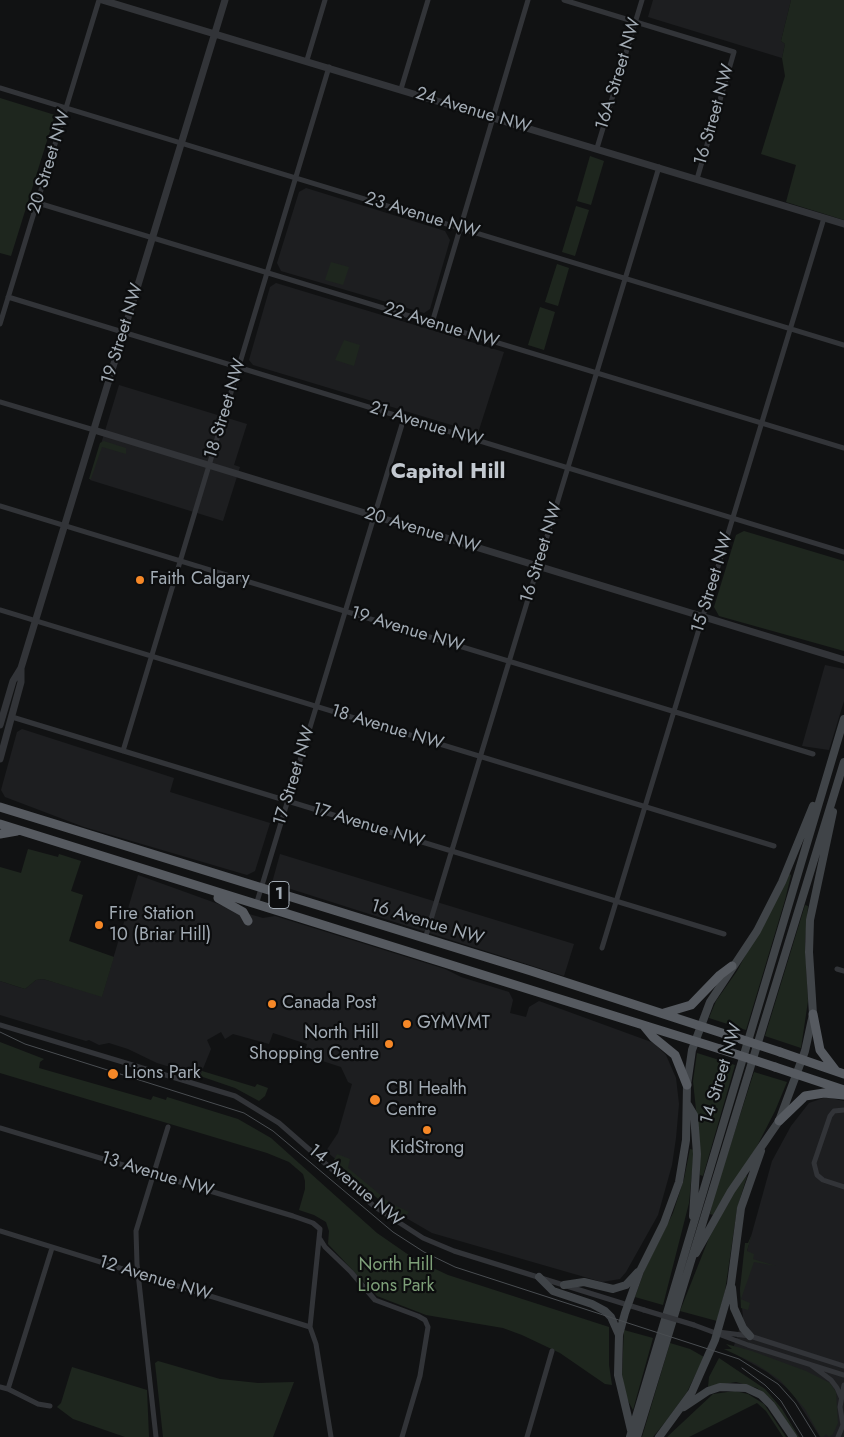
<!DOCTYPE html>
<style>
body{margin:0}
canvas{display:block;background:#111213}
</style>
<canvas width="844" height="1437"></canvas>
<script>
const c = document.querySelector('canvas').getContext('2d');
c.lineJoin = 'round';
function fillPath(path, color) {
  c.fillStyle = color;
  c.fill(path, 'evenodd');
}
function toPath(rows) {
  const path = new Path2D();
  for (const r of rows) {
    path.moveTo(r[0], r[1]);
    for (let i = 2; i < r.length; i += 2) path.lineTo(r[i], r[i + 1]);
  }
  return path;
}
function stroke(path, color, width, dash) {
  c.strokeStyle = color;
  c.lineWidth = width;
  c.lineCap = dash ? 'butt' : 'round';
  c.setLineDash(dash || []);
  c.stroke(path);
}
function label(font, color, halo, rows, align = 'center') {
  c.font = font + ' Jost,sans-serif';
  c.lineWidth = 4.5;
  c.setLineDash([]);
  c.textBaseline = 'middle';
  c.strokeStyle = halo;
  c.fillStyle = color;
  for (const [text, x, y, turn = 0] of rows) {
    c.save();
    c.translate(x, y);
    c.rotate((+turn || 0) * Math.PI / 180);
    c.textAlign = isNaN(turn) ? turn : align;
    if (halo) c.strokeText(text, 0, 0);
    c.fillText(text, 0, 0);
    c.restore();
  }
}
const built = toPath([
 [653,0,791,0,781,41,785,44,782,58,648,17],
 [306,188,445,231,450,240,430,309,424,313,281,271,277,263,299,192],
 [276,283,504,352,478,433,253,365,249,360,270,287],
 [119,385,247,424,234,465,240,467,223,521,90,480],
 [825,665,844,669,844,701,829,750,802,746],
 [22,729,174,778,170,792,270,823,255,871,247,875,84,827,5,797,1,790,17,732],
 [280,854,574,944,564,976,272,883],
 [138,875,235,910,263,918,275,916,445,969,461,977,509,992,513,1000,510,1013,526,1017,529,1007,539,1001,654,1043,666,1055,676,1078,679,1104,676,1138,672,1165,658,1215,626,1272,620,1279,602,1282,432,1233,401,1215,326,1151,338,1133,352,1084,348,1082,341,1067,304,1055,307,1044,273,1033,269,1044,233,1034,225,1039,221,1032,207,1040,211,1049,200,1076,157,1063,128,1049,109,1043,99,1045,89,1040,86,1041,0,1015,0,981,25,989,36,980,43,979,102,996],
 [826,1097,844,1101,844,1437,820,1437,791,1391,767,1372,732,1352,743,1317,740,1289,747,1251,772,1161,791,1126,809,1103]
]);
const green = toPath([
 [791,0,844,0,844,220,786,202,796,165,761,154,785,76,782,58,785,44,781,41],
 [0,98,55,115,11,256,0,253],
 [590,156,604,161,591,205,577,201],
 [576,206,589,210,575,256,562,252],
 [331,262,349,267,343,285,325,280],
 [557,264,569,268,558,306,545,302],
 [540,307,555,312,544,350,528,345],
 [344,340,360,345,354,366,335,360],
 [104,441,126,448,126,454,102,447,91,479,89,479,100,443],
 [744,531,844,561,844,651,719,616,714,607,736,535],
 [28,849,58,857,59,854,81,861,71,891,83,895,69,941,114,957,102,997,43,979,36,980,25,989,0,981,0,867,21,873],
 [789,874,791,875,785,900,746,1030,709,1018,716,1001,737,971],
 [805,905,808,906,805,943,808,1001,801,1048,765,1036],
 [0,1042,44,1059,40,1062,39,1068,151,1100,153,1096,166,1100,167,1097,238,1119,271,1138,377,1233,416,1260,448,1275,609,1327,609,1365,612,1385,605,1384,560,1353,522,1335,503,1328,426,1315,377,1296,328,1244,329,1231,326,1222,314,1215,299,1210,305,1189,305,1181,303,1174,289,1162,267,1153,0,1073],
 [697,1053,735,1065,703,1176,700,1175,700,1148,693,1081],
 [202,1071,255,1087,257,1084,268,1088,265,1096,259,1101,235,1088,200,1076],
 [754,1072,787,1082,775,1111,755,1150,713,1215,710,1214,713,1199],
 [690,1149,694,1150,689,1203,663,1305,635,1297,645,1269,673,1213,684,1179],
 [337,1154,350,1159,348,1168,390,1203,409,1212,405,1217,402,1217,385,1205,334,1160],
 [744,1175,747,1176,737,1209,725,1291,717,1321,680,1311,709,1238],
 [752,1234,747,1251,754,1254,753,1259,776,1266,754,1262,741,1299,750,1303,748,1310,741,1308,740,1289,745,1243,748,1243],
 [624,1330,653,1338,633,1410,626,1397,622,1375],
 [670,1343,690,1349,704,1357,687,1392,666,1421,653,1437,642,1437],
 [726,1344,752,1351,806,1371,830,1383,836,1392,838,1423,833,1434,829,1437,826,1434,823,1437,820,1436,805,1409,780,1380,756,1364,724,1349,732,1349],
 [719,1358,765,1389,782,1409,799,1437,796,1437,773,1401,757,1388,736,1382,708,1387,709,1377],
 [158,1361,220,1379,258,1383,294,1382,273,1437,163,1437,155,1363],
 [72,1367,147,1390,149,1437,125,1437,73,1419,57,1407,61,1403],
 [735,1391,748,1394,764,1404,786,1437,783,1437,766,1411,757,1403,689,1437,667,1437,713,1394]
]);
const minor = toPath([
 [564,0,734,52,697,179],
 [307,60,325,0],
 [0,88,844,345],
 [401,89,428,0],
 [597,148,642,0],
 [38,203,844,448],
 [8,297,844,552],
 [432,323,528,0],
 [0,324,99,0],
 [0,402,94,430],
 [0,506,813,754],
 [0,610,774,846],
 [12,717,724,934],
 [123,751,329,67],
 [256,905,404,418],
 [425,939,659,167],
 [602,948,824,218],
 [837,969,844,971],
 [0,1025,235,1096,279,1123,375,1207,423,1238,454,1251,644,1310],
 [844,1110,834,1111,830,1116,814,1163,817,1175,823,1180,844,1187],
 [0,1128,293,1216,313,1223,320,1229,310,1327,316,1344,331,1437],
 [0,1231,310,1327],
 [320,1239,325,1247,351,1272,375,1300,418,1316,425,1320,428,1327,420,1376,402,1437],
 [694,1325,748,1345,844,1375],
 [718,1332,750,1336,844,1366],
 [811,1365,831,1380,837,1388,841,1397],
 [0,1387,8,1389,38,1404,50,1406],
 [8,1389,52,1248],
 [156,1437,137,1264,136,1231,168,1127],
 [527,1437,552,1351],
 [838,1437,843,1425,840,1407,844,1385]
]);
const tertiary = toPath([
 [102,0,844,224],
 [94,430,844,660],
 [0,725,13,681,21,668,225,0],
 [0,759,21,682,21,668]
]);
const secondary = toPath([
 [688,1105,694,1115,697,1154,693,1216],
 [696,1253,731,1191,779,1121,805,1051,813,1014,809,952,810,920,833,812],
 [539,1277,553,1291,592,1304,605,1311,611,1317,619,1335],
 [564,1285,584,1282,613,1289,626,1285,638,1272],
 [732,1288,734,1308,743,1328,750,1336],
 [684,1407,708,1391,720,1387,746,1388,761,1395,771,1405,793,1437],
 [631,1430,618,1375,619,1335,625,1313,640,1271,664,1223,679,1182,686,1140,687,1085,692,1050,710,1002,757,931,782,882,813,806],
 [630,1437,844,719],
 [637,1437,844,762],
 [659,1437,692,1392,715,1340,731,1284,741,1208,761,1151]
]);
const trunk = toPath([
 [0,807,531,971,725,1034],
 [0,824,720,1049],
 [0,834,17,831],
 [218,898,243,912,248,921],
 [664,1013,691,1005,720,975,732,966],
 [813,1014,820,1050,836,1071],
 [644,1026,653,1037,675,1055,687,1085],
 [780,1052,844,1074],
 [775,1067,844,1090],
 [779,1121,805,1096,824,1093,844,1095]
]);
const tram = toPath([
 [0,1032,25,1044,244,1113,273,1131,393,1232,424,1252,455,1267,739,1359,778,1384,795,1403,816,1437],
 [742,1368,765,1385,781,1401,803,1437]
]);
const minorBridge = toPath([
 [644,1310,694,1325]
]);
const trunkBridge = toPath([
 [725,1034,780,1052],
 [720,1049,775,1067]
]);
const markers = [
 [140,580,5,"#f68827"],
 [99,925,5,"#f68827"],
 [272,1004,5,"#f68827"],
 [407,1024,5,"#f68827"],
 [389,1044,5,"#f68827"],
 [113,1074,6,"#f68827"],
 [375,1100,6,"#f68827"],
 [427,1130,5,"#f68827"]
];
const shields = [
 [279,895,20]
];
const shieldNames = [
 ["1",279,895]
];
const streetNames = [
 ["16A Street NW",619,74,-73],
 ["24 Avenue NW",473,111,17],
 ["16 Street NW",715,115,-74],
 ["20 Street NW",50,162,-73],
 ["23 Avenue NW",422,216,17],
 ["22 Avenue NW",441,326,17],
 ["19 Street NW",123,334,-73],
 ["18 Street NW",226,409,-73],
 ["21 Avenue NW",426,425,17],
 ["20 Avenue NW",422,531,17],
 ["16 Street NW",542,553,-73],
 ["15 Street NW",713,583,-73],
 ["19 Avenue NW",407,630,17],
 ["18 Avenue NW",387,728,17],
 ["17 Street NW",295,776,-73],
 ["17 Avenue NW",368,826,17],
 ["16 Avenue NW",427,923,17],
 ["14 Street NW",722,1074,-73],
 ["13 Avenue NW",157,1175,17],
 ["14 Avenue NW",355,1186,40],
 ["12 Avenue NW",155,1279,17]
];
const poiNames = [
 ["Faith Calgary",150,580],
 ["Fire Station",109,915],
 ["10 (Briar Hill)",109,936],
 ["Canada Post",282,1004],
 ["GYMVMT",417,1024],
 ["North Hill",379,1034,"right"],
 ["Shopping Centre",379,1055,"right"],
 ["Lions Park",124,1074],
 ["CBI Health",386,1090],
 ["Centre",386,1111],
 ["KidStrong",427,1149,"center"]
];
const parkNames = [
 ["North Hill",396,1266],
 ["Lions Park",396,1287]
];
const districtNames = [
 ["Capitol Hill",448,473]
];
fillPath(built, '#1d1e20');
fillPath(green, '#1e261e');
stroke(minor, '#323438', 5);
stroke(tertiary, '#323438', 7);
stroke(secondary, '#404448', 8);
stroke(trunk, '#565a60', 9);
stroke(tram, '#494d51', 1);
stroke(minorBridge, '#323438', 5);
stroke(trunkBridge, '#565a60', 9);
for (const [x, y, r, color] of markers) {
  const dot = new Path2D();
  dot.arc(x, y, r, 0, 2 * Math.PI);
  c.fillStyle = color;
  c.fill(dot);
  stroke(dot, '#0c0d0e', 2);
}
for (const [x, y, w] of shields) {
  const box = new Path2D();
  box.roundRect(x - w / 2, y - 13.5, w, 27, 4);
  c.fillStyle = '#0c0d0e';
  c.fill(box);
  stroke(box, '#a2abb4', 1);
}
label('bold 16px', '#a2abb4', null, shieldNames);
label('18px', '#a2abb4', '#0c0d0e', streetNames);
label('18px', '#a2abb4', '#0c0d0e', poiNames, 'left');
label('18px', '#7ea079', '#0c0d0e', parkNames);
label('bold 22px', '#c3c9d0', '#0c0d0e', districtNames);
</script>
